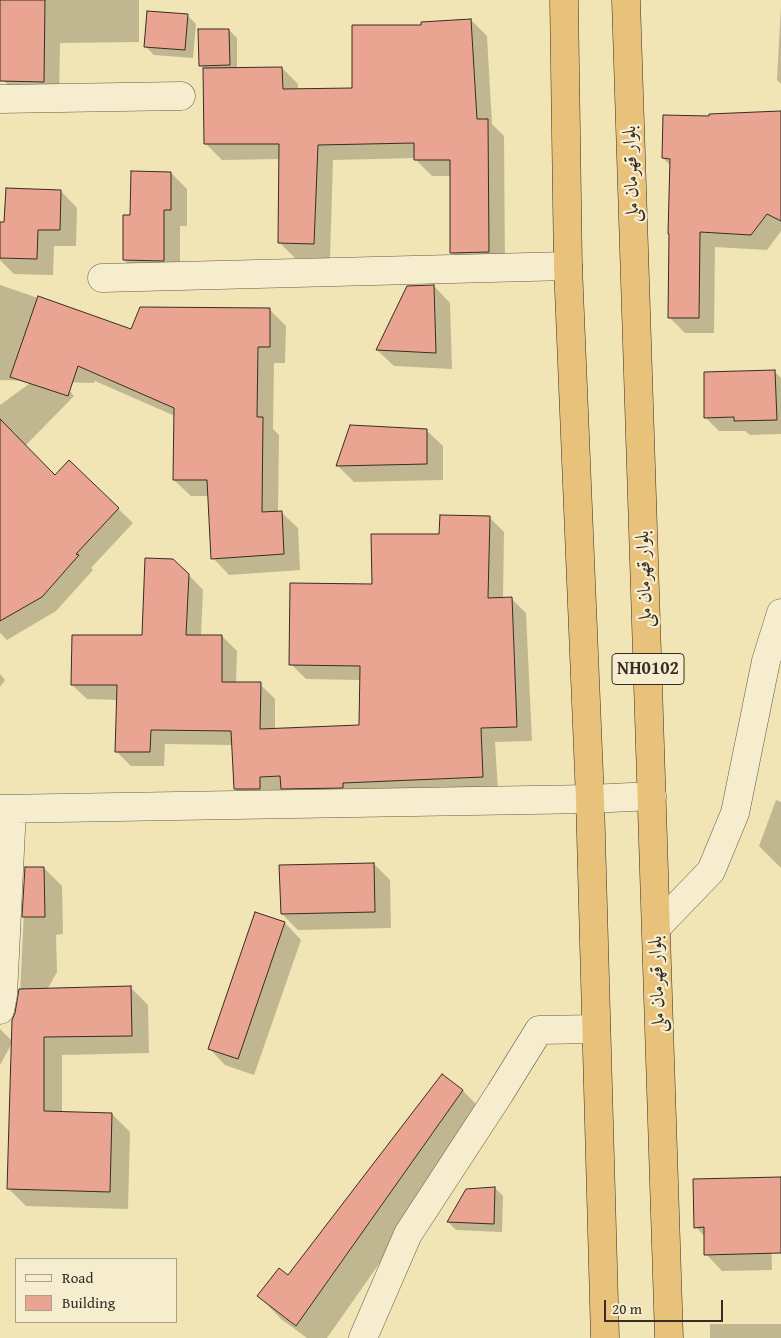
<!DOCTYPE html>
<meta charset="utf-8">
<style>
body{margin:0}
#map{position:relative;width:781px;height:1338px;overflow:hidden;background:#f1e4b5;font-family:"Gentium Book Plus",serif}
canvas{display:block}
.legend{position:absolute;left:15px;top:1258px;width:162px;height:65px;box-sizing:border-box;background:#f6edcf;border:1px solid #aaa08b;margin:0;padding:6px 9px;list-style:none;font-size:15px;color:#372d24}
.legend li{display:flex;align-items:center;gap:10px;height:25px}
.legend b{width:25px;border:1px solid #aaa08b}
.scale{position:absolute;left:604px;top:1300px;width:119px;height:22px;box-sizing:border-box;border:2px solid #372d24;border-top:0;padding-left:6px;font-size:15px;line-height:18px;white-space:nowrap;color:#372d24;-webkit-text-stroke:4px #f6edcf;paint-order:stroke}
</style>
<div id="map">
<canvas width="781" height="1338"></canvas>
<ul class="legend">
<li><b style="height:6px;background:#f6edcf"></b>Road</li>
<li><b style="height:14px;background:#e9a591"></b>Building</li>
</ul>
<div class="scale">20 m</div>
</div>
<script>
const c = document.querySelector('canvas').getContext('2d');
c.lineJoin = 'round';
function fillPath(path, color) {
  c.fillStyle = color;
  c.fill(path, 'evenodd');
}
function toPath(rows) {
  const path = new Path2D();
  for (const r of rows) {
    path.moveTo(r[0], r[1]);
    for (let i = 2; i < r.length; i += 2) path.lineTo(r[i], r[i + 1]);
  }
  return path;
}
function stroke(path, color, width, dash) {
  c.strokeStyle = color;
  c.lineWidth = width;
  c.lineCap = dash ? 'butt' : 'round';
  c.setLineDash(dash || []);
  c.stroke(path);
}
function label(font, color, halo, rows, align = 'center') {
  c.font = font + ' "Gentium Book Plus",Amiri,serif';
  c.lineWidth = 4.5;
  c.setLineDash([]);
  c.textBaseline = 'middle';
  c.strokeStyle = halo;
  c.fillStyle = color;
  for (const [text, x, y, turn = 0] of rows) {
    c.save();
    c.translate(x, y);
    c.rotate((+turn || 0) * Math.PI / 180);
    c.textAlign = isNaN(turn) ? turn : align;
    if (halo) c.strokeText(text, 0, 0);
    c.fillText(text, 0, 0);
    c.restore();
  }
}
const shadow = toPath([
 [0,0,139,0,139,42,60,43,59,97,20,97,4,81],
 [781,6,781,84,777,80],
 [148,12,188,16,196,24,193,58,154,55,145,46],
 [471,20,487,36,492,124,504,136,505,268,468,269,452,253,451,176,432,176,416,160,416,158,333,160,330,259,295,258,279,242,280,159,222,160,206,144,204,70,200,65,229,30,237,38,237,69,282,68,298,84,298,90,353,89,422,26],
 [781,113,781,231,767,250,715,247,714,333,685,333,669,317,671,166,663,158,711,117],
 [171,173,187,189,187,226,180,226,180,277,141,276,124,260,132,216],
 [61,191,77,208,76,246,54,246,53,275,14,274,0,260,0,223,5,223],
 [0,285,132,330,270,310,286,326,285,363,274,363,273,429,279,435,278,512,281,512,298,528,300,570,229,575,213,558,209,496,191,496,174,480,175,416,95,381,94,383,62,382,74,396,25,446,55,477,69,462,133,523,91,568,93,570,56,611,7,640,0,633,0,405,33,381,0,380],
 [434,286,450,303,452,369,394,366,377,350],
 [774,371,781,378,781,434,750,435,745,431,719,431,706,418],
 [351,426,426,430,443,446,443,480,354,482,338,466],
 [489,517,504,532,503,599,511,598,526,613,532,741,495,742,498,791,250,804,235,789,233,745,165,744,164,766,131,766,116,751,118,700,87,699,72,685,144,637,188,574,203,590,201,636,222,636,237,651,236,683,260,684,275,699,275,729,360,726,361,680,306,679,291,664,373,585,440,536],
 [0,674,5,680,0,687],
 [776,800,781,802,781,868,759,846],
 [374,864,390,880,391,928,298,930,282,914],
 [26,868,44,868,62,886,63,934,56,935,57,972,47,990,130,987,148,1005,149,1053,62,1055,62,1113,112,1114,130,1132,128,1209,26,1206,8,1188,12,1043,0,1065,0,1029,12,1041,20,996],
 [256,913,285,923,301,940,254,1075,225,1065,209,1048],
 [442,1076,463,1091,485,1113,327,1338,307,1338,281,1319,259,1296,288,1276],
 [495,1188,503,1196,502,1232,456,1230,448,1222,467,1190],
 [770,1196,772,1270,722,1271,706,1254,705,1237,696,1227],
 [710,1324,781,1324,781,1338,710,1338]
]);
const building = toPath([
 [0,0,45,0,44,82,0,81,0,0],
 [147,11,188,14,185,50,144,47,147,11],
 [471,19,477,119,488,119,489,252,450,253,450,160,414,160,414,143,318,145,314,244,278,243,279,144,204,144,203,68,282,67,283,89,352,88,352,25,421,25,421,22,471,19],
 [198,29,229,29,230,65,199,66,198,29],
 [781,111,781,221,767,214,751,235,700,232,699,318,668,318,669,234,668,234,670,159,662,158,663,115,709,116,709,114,781,111],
 [131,171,171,172,171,210,164,210,164,261,123,260,123,215,130,215,131,171],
 [6,188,61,190,60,230,38,230,37,259,0,258,0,222,4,222,6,188],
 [434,285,436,353,376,350,407,286,434,285],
 [38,296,131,329,140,307,270,308,270,347,258,347,257,417,263,417,262,512,282,511,284,554,211,559,207,480,173,480,174,408,78,366,68,396,10,377,38,296],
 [775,370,777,420,734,421,734,417,704,418,704,372,775,370],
 [0,419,55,475,69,460,119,508,76,554,79,555,42,597,0,621,0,419],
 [350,425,427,429,427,464,336,466,350,425],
 [440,515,490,516,488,598,512,597,517,727,481,728,483,777,343,783,343,788,281,789,280,776,260,777,260,789,234,789,231,731,151,730,150,752,115,752,117,685,71,685,72,635,142,635,145,558,173,559,189,574,186,635,222,635,222,682,261,682,260,729,359,725,360,666,289,665,290,583,372,584,371,534,439,534,440,515],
 [374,863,375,912,281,914,279,865,374,863],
 [25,867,44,867,45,917,22,917,25,867],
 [255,912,285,922,238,1059,208,1049,255,912],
 [131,986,132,1036,44,1037,44,1111,112,1113,110,1192,7,1189,12,1020,15,1013,19,989,131,986],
 [442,1074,463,1090,296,1326,257,1296,279,1268,288,1275,442,1074],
 [781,1177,781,1253,704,1255,704,1227,694,1228,693,1179,781,1177],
 [495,1187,494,1224,447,1222,466,1189,495,1187]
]);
const street = toPath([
 [0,99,181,96],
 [102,278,568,266],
 [0,809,590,799,652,796],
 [657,927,711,871,735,813,766,661,781,613],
 [0,1010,3,995,12,809],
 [363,1338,408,1234,500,1093,539,1030,596,1029]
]);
const highway = toPath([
 [564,0,568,266,590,799,605,1338],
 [626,0,669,1338]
]);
const shields = [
 [648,669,72]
];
const shieldNames = [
 ["NH0102",648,669]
];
const streetNames = [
 ["بلوار قهرمان ملی",632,174,-92],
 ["بلوار قهرمان ملی",645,579,-92],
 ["بلوار قهرمان ملی",658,984,-92]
];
fillPath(shadow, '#0003');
fillPath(building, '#e9a591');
stroke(building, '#372d24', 1);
stroke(street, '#665b48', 29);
stroke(highway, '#372d24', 29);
stroke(street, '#f6edcf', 28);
stroke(highway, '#e8c27a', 28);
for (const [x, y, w] of shields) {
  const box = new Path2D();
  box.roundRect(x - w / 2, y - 15.5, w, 31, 4);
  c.fillStyle = '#f6edcf';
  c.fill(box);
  stroke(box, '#372d24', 1);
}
label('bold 18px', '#372d24', null, shieldNames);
label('19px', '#372d24', '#f6edcf', streetNames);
</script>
